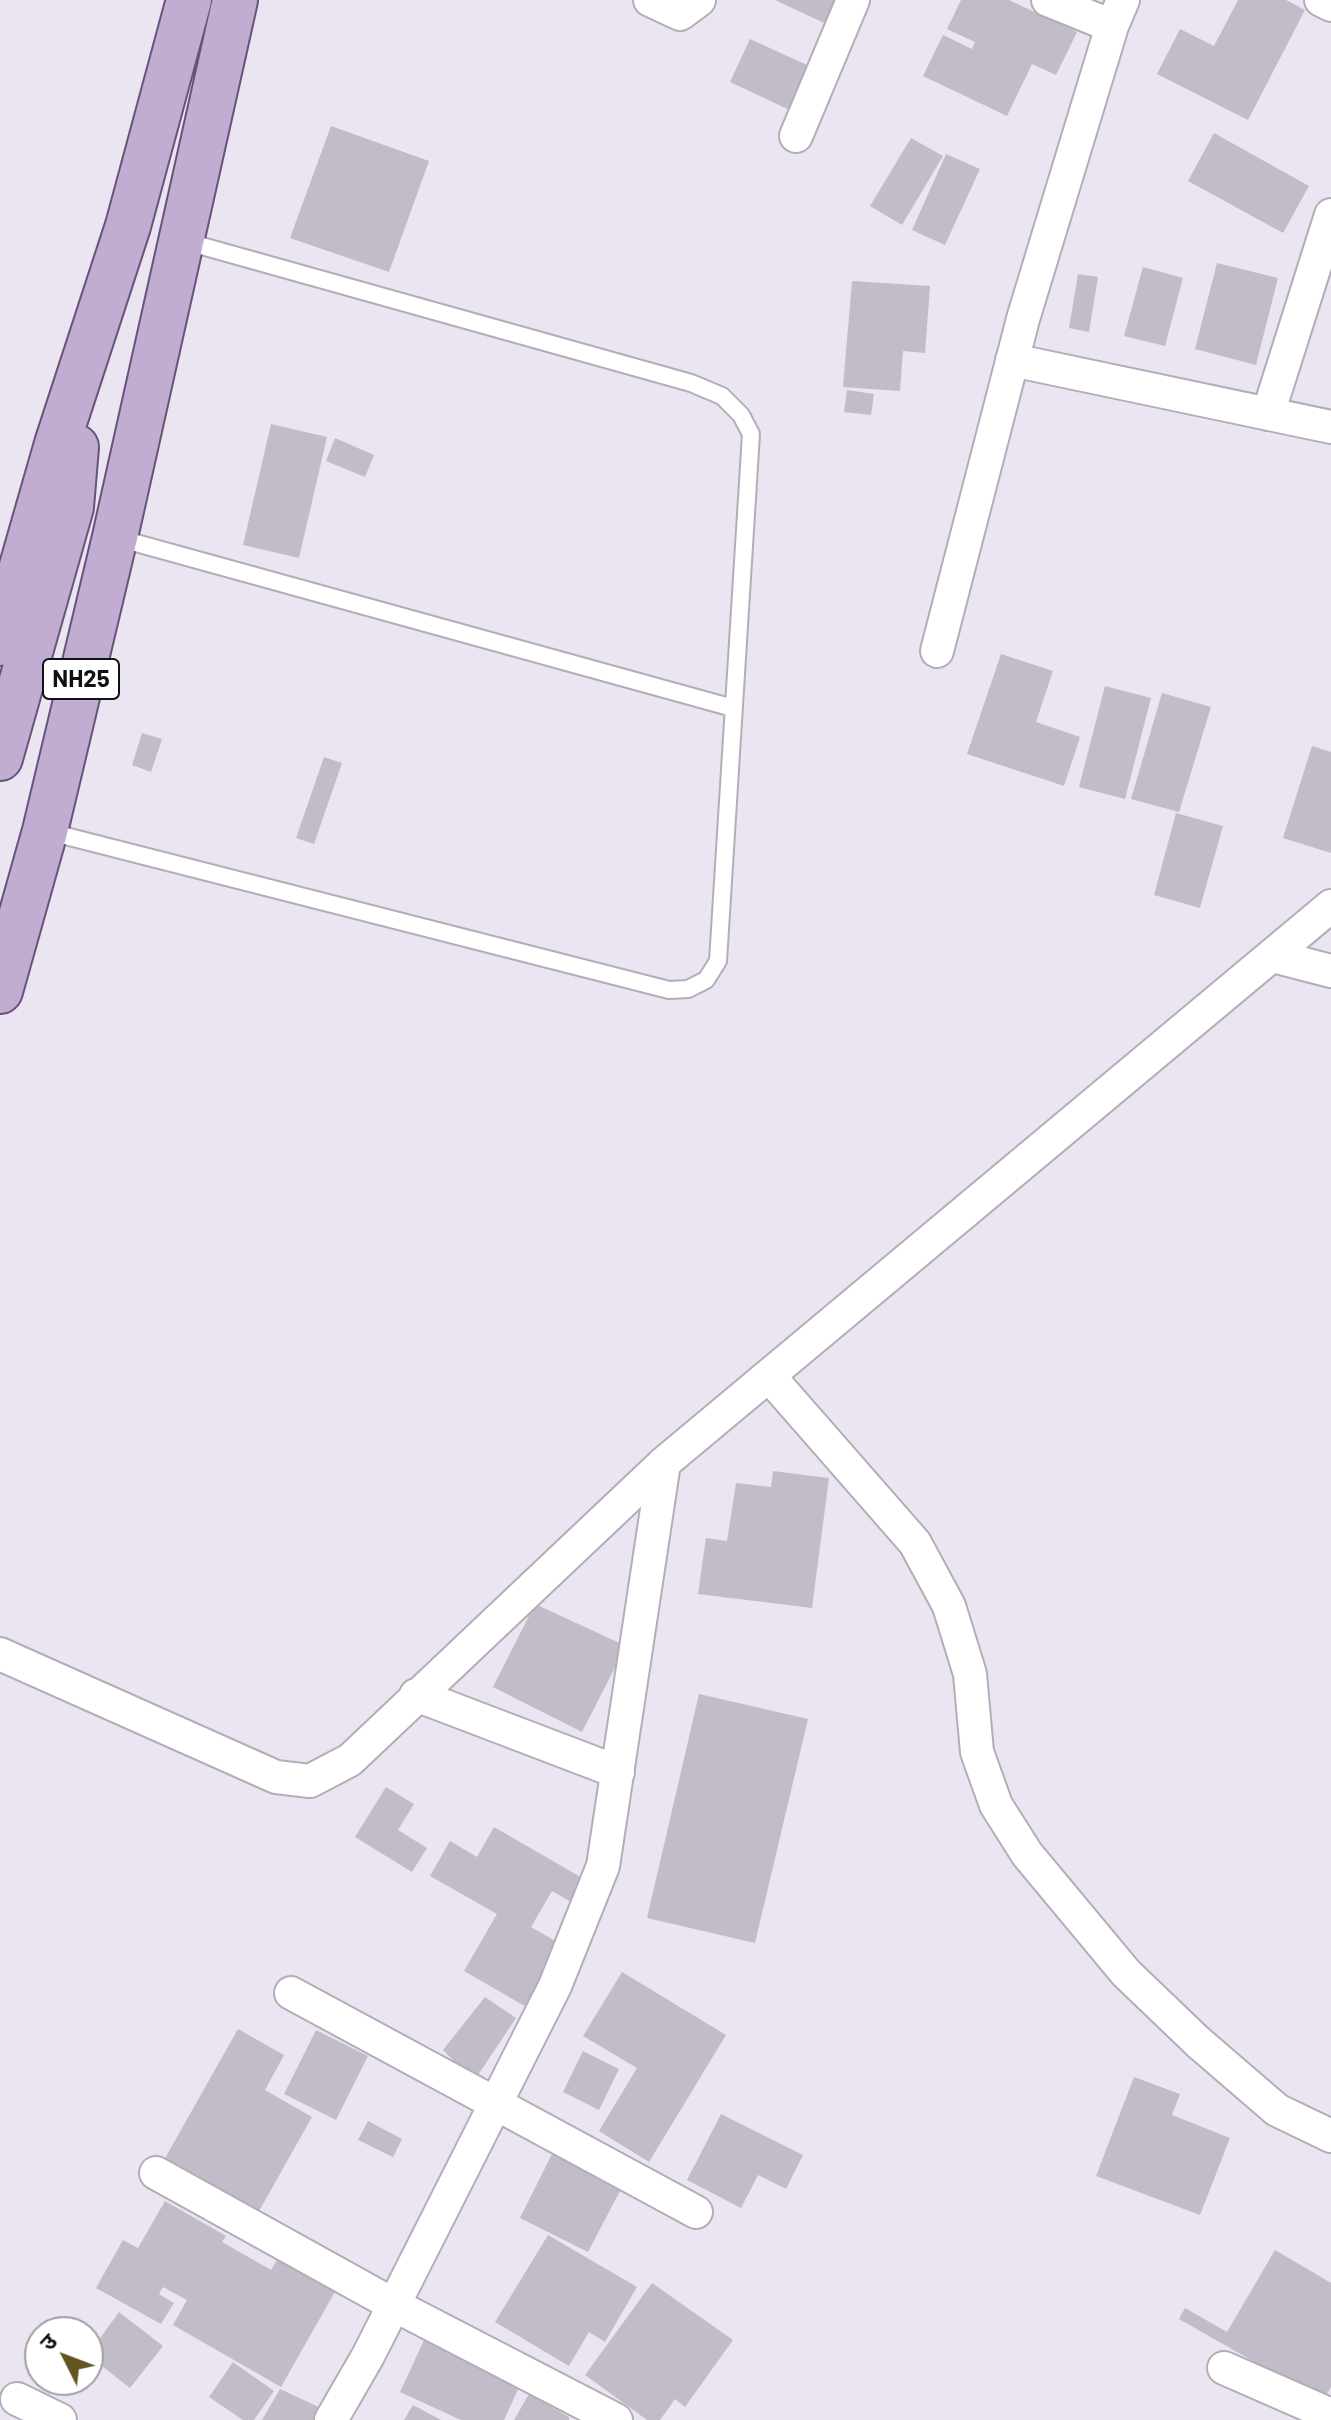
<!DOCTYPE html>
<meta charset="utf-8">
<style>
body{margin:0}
#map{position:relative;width:1331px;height:2420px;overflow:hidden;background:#ebe4f1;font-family:Barlow,"Noto Sans Devanagari",sans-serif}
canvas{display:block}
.north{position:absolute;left:24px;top:2316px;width:80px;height:80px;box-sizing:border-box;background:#fff;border:2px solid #a09fa1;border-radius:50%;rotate:312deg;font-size:22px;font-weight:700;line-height:32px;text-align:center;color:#121014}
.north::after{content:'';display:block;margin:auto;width:28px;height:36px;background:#625522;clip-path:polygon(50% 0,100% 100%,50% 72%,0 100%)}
</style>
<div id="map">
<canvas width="1331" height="2420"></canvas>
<div class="north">उ</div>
</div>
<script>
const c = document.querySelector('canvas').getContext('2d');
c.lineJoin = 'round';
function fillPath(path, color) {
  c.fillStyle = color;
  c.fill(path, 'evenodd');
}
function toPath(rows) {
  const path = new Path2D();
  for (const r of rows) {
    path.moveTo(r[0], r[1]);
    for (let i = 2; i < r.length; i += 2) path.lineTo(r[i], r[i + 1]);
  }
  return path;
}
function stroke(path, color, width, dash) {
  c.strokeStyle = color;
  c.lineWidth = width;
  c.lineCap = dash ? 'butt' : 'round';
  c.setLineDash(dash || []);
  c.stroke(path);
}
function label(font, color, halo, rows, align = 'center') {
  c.font = font + ' Barlow,sans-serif';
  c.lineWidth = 8;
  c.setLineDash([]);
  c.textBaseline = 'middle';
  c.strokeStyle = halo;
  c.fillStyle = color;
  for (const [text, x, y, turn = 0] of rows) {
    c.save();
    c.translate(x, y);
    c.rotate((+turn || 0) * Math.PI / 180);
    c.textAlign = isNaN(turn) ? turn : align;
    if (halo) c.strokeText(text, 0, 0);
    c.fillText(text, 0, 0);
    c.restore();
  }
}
const building = toPath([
 [775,0,850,0,837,29],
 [961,0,1009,0,1077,32,1056,75,1032,64,1007,116,923,76,943,35,972,49,975,42,947,29],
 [1238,0,1286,0,1305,10,1248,120,1157,74,1180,29,1214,46],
 [750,39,818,70,798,114,730,82],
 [331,126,429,161,389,272,290,238],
 [1214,133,1309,186,1283,233,1188,181],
 [911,138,943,156,902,225,870,206],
 [946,154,980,169,945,245,912,230],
 [1217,263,1278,278,1256,365,1195,349],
 [1143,267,1183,278,1165,346,1124,336],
 [1078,274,1098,277,1089,332,1069,328],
 [852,281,930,286,925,353,903,351,900,391,843,387],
 [847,390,874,394,871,415,844,412],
 [271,424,327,437,299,558,243,545],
 [335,438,374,455,365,477,326,461],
 [1001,654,1053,671,1036,722,1080,737,1064,786,967,754],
 [1105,686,1151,698,1125,799,1079,787],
 [1162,693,1211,707,1179,812,1131,799],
 [142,733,162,739,151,772,132,765],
 [1312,746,1331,752,1331,853,1283,838],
 [324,757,342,763,314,844,296,838],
 [1176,813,1223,826,1200,908,1154,895],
 [773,1471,829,1478,812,1608,698,1594,706,1538,727,1541,736,1483,771,1487],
 [535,1604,626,1646,582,1732,493,1687],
 [699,1694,808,1719,755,1943,647,1918],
 [386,1787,414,1804,398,1830,427,1848,412,1872,355,1837],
 [494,1827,584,1879,571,1902,552,1891,531,1927,564,1946,528,2008,464,1971,497,1914,430,1876,450,1841,477,1857],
 [622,1972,726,2035,649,2162,599,2131,637,2068,583,2036],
 [485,1997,516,2018,474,2081,443,2050],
 [238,2029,284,2055,265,2090,312,2117,254,2220,160,2167],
 [316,2030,368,2056,336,2120,284,2094],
 [583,2051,619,2069,599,2110,563,2092],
 [1134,2077,1180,2094,1172,2115,1230,2138,1200,2215,1096,2176],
 [721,2114,803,2155,786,2189,758,2175,741,2208,687,2180],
 [368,2121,402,2139,393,2157,358,2140],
 [553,2152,622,2187,588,2252,520,2218],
 [165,2201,226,2236,222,2242,271,2270,278,2258,336,2290,281,2387,173,2325,187,2300,163,2287,159,2294,174,2303,161,2324,96,2288,123,2240,138,2248],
 [548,2235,637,2287,605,2342,589,2332,569,2366,495,2322],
 [1275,2250,1331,2283,1331,2387,1323,2401,1179,2319,1185,2308,1227,2332],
 [652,2283,733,2340,685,2407,675,2399,660,2420,647,2420,585,2375],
 [119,2312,163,2346,130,2388,88,2355],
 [425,2338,521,2383,504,2420,461,2420,400,2392],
 [233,2362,274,2391,254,2420,243,2420,209,2397],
 [280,2389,323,2409,317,2420,262,2420],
 [529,2394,569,2417,569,2420,514,2420],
 [413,2405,441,2420,404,2420]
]);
const service = toPath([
 [118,538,733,708],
 [46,831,669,990,688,989,706,980,718,961,751,434,741,415,722,396,691,383,184,241]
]);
const minor = toPath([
 [650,0,680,14,699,0],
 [1048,0,1112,26,1123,0],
 [1321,0,1331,5],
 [796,136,853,0],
 [1012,360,1331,427],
 [1268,414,1331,215],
 [937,651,1023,319,1112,26],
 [1273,956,1331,971],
 [769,1376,915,1543,949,1606,970,1674,977,1752,996,1805,1027,1854,1126,1973,1198,2042,1277,2110,1331,2136],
 [0,1654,276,1777,310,1781,350,1760,664,1463,1331,906],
 [416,1695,618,1772],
 [291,1993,696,2212],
 [156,2173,394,2305,616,2420],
 [1224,2368,1331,2415],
 [17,2399,60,2420],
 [331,2420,368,2356,555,1986,603,1866,664,1463]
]);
const primary = toPath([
 [0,643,57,444,128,226,189,0],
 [0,758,71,507,76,447],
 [0,991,45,831,115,537,235,0]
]);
const shields = [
 [81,679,76]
];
const shieldNames = [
 ["NH25",81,679]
];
fillPath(building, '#c2bcc8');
stroke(service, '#b3adb9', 20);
stroke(minor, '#b3adb9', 36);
stroke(primary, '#68537b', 48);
stroke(service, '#fff', 16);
stroke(minor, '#fff', 32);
stroke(primary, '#c1add1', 44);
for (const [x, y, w] of shields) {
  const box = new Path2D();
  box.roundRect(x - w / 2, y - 20, w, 40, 6);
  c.fillStyle = '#fff';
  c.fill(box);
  stroke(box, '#121014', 2);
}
label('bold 24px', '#121014', null, shieldNames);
</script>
